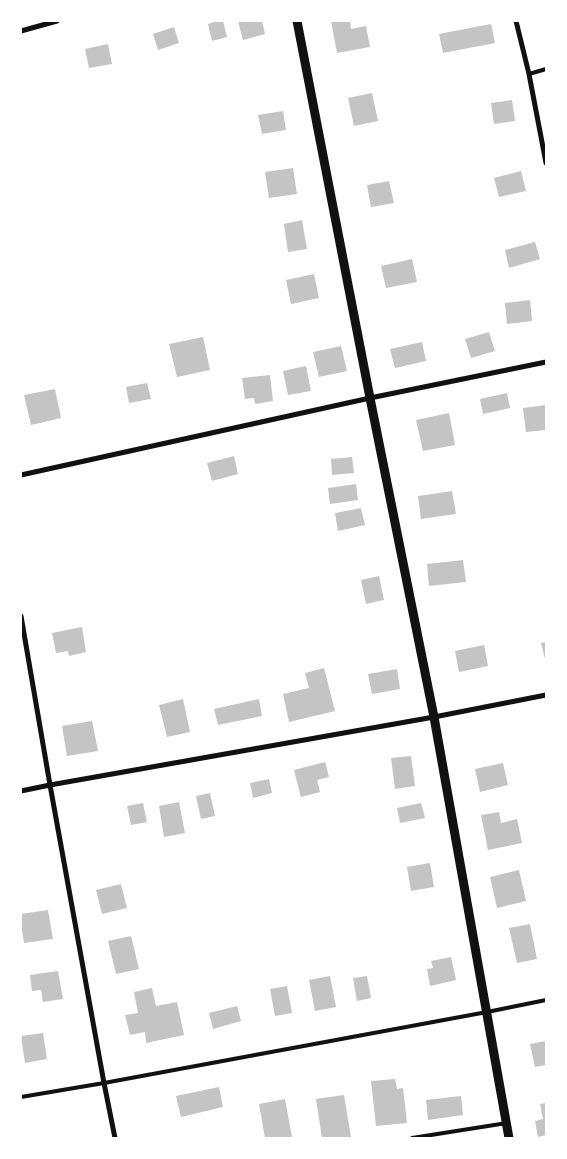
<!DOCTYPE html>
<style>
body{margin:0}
#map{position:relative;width:567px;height:1159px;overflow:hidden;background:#fff;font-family:Commissioner,sans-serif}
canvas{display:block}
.frame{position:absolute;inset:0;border:22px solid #fff;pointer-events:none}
</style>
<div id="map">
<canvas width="567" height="1159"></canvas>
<div class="frame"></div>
</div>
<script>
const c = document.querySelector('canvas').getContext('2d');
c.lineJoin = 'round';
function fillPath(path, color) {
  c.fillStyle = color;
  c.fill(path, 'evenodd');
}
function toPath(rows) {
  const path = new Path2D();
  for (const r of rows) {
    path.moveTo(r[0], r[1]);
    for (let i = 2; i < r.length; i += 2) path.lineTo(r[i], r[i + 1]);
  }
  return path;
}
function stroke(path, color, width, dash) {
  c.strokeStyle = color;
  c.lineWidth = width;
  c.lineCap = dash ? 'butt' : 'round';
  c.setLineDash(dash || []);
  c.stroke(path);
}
const building = toPath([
 [217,21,223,21,227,37,212,41,208,24],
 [238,21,262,21,265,34,243,40],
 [331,21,350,21,351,29,366,26,370,47,337,53],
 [491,24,495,43,443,53,439,34],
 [174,27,179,43,158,50,153,34],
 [108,44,112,64,89,68,85,49],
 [372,93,378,121,354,126,348,98],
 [512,100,515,121,494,124,491,103],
 [283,111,286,130,262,134,258,115],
 [293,168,297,194,269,198,265,172],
 [521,171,526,191,499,197,494,178],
 [389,181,394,203,371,207,367,185],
 [302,220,307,249,288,252,284,224],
 [535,242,540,259,509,268,505,250],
 [412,259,417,282,386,288,381,266],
 [314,274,319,298,291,304,286,280],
 [530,300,532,321,507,324,505,303],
 [489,332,495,351,471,358,465,339],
 [203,337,210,370,177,377,169,344],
 [422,342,426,361,395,368,390,349],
 [341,346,347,371,319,377,313,352],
 [306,366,311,391,288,395,283,371],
 [270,375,273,401,255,404,254,398,245,399,242,378],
 [147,383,151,399,129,403,126,387],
 [55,389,61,418,31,425,24,395],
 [507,393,510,408,483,414,480,399],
 [546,405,546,430,526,432,523,408],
 [449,413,455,445,423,451,416,420],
 [234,456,238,474,212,481,207,463],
 [352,457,354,473,332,475,331,459],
 [356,484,358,500,330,504,328,488],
 [452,491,456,514,421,519,418,496],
 [361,508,365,525,338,531,335,513],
 [463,560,466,582,429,586,427,564],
 [379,576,384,600,366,604,361,580],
 [82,627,86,652,69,656,68,651,56,653,52,633],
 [546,642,546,659,545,659,541,643],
 [484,645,488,666,459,672,455,651],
 [324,668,335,711,289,722,283,694,309,688,305,673],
 [397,669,400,689,372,694,368,674],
 [183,699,190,732,167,737,159,705],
 [259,699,262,716,218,725,214,709],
 [92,721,98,751,67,756,62,726],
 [411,756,415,786,395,789,391,758],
 [325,762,329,777,317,780,320,792,301,797,294,770],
 [503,763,508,785,480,792,475,769],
 [269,779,272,793,253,798,250,783],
 [210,793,215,816,201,819,196,796],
 [179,802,185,833,164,837,159,806],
 [143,803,147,822,131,825,127,806],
 [421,803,425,818,400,823,397,808],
 [499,812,501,823,517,819,522,843,488,850,481,815],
 [430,863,434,887,411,891,407,867],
 [519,870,526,901,497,908,490,877],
 [121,884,127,908,102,914,96,890],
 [48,910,53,939,24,943,21,925,21,914],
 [530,924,537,959,517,963,509,928],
 [131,936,139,969,116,974,108,941],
 [451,957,456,980,430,986,427,969,433,968,431,961],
 [58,971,63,999,43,1002,41,990,32,991,30,975],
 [330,976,336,1007,315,1011,309,980],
 [367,976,371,998,357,1001,353,978],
 [287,986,292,1013,275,1016,270,989],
 [152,988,156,1006,177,1002,184,1035,146,1043,145,1032,130,1035,125,1015,138,1013,134,992],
 [237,1006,241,1021,213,1029,209,1013],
 [43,1033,47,1059,25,1063,21,1036],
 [546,1041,546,1065,535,1067,530,1044],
 [395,1079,397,1089,403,1088,407,1123,376,1126,371,1081],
 [219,1087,223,1107,181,1117,176,1096],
 [344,1095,351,1137,322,1138,316,1099],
 [461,1096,463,1115,428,1120,426,1100],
 [285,1099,292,1137,287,1138,265,1138,259,1104],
 [546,1103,546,1135,538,1137,535,1121,543,1119,540,1104]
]);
const service = toPath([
 [529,74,546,69],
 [21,1097,104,1083,487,1012,546,1000],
 [412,1138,507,1123]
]);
const minor = toPath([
 [516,21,529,74,546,163],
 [21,31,57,21],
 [21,475,370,398,546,362],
 [21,616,50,785,104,1083,115,1138],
 [21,791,50,785,434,717,546,695]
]);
const tertiary = toPath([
 [297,21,370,398,434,717,509,1138]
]);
fillPath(building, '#c4c4c4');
stroke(service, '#111', 4);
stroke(minor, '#111', 5);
stroke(tertiary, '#111', 9);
</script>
